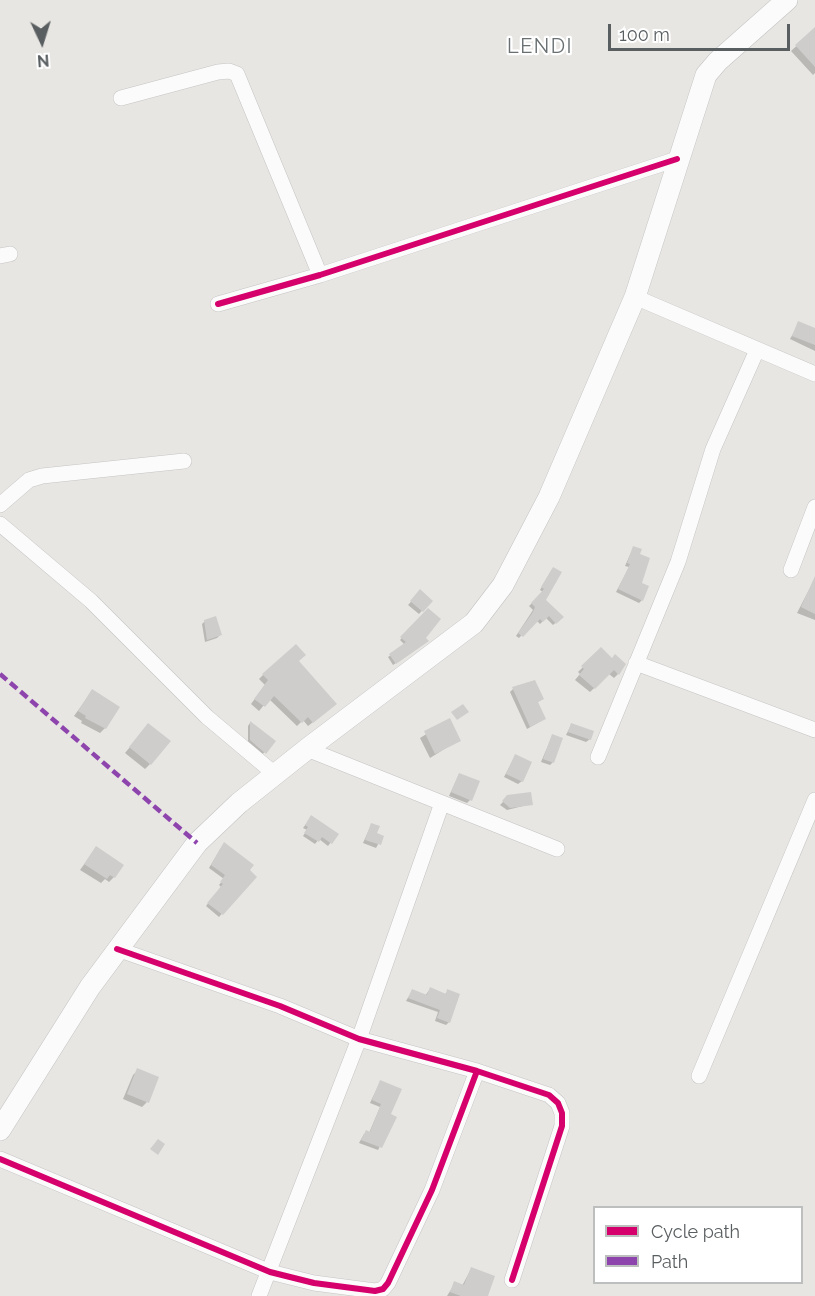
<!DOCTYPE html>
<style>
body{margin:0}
#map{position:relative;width:815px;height:1296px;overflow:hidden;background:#e8e6e3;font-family:Raleway,sans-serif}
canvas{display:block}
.legend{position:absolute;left:593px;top:1206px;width:210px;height:78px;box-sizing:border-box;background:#fff;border:2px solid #bdbfbf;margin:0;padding:8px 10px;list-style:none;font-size:18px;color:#595e60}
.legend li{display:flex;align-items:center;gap:12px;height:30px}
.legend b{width:30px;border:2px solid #bdbfbf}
.north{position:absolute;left:12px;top:12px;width:60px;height:60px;-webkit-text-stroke:4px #fff;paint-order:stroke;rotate:176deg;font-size:16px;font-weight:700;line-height:24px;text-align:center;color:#595e60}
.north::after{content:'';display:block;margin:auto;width:21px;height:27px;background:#595e60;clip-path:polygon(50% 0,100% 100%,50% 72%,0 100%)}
.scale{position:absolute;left:608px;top:24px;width:182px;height:27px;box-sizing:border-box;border:3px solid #595e60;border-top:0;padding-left:8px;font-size:18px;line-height:21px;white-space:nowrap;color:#595e60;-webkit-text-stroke:4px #fff;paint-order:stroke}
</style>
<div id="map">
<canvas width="815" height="1296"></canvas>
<ul class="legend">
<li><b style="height:8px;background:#d6006c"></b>Cycle path</li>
<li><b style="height:8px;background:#8e44ad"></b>Path</li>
</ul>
<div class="north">N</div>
<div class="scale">100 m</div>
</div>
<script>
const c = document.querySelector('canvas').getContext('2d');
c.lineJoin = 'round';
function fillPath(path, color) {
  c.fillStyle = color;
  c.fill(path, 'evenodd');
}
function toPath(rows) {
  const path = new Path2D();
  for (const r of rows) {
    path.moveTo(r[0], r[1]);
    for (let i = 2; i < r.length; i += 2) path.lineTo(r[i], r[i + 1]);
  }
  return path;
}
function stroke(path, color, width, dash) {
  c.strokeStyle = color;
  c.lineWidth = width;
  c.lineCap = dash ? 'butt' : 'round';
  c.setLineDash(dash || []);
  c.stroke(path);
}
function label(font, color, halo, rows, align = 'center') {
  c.font = font + ' Raleway,sans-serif';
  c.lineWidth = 4.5;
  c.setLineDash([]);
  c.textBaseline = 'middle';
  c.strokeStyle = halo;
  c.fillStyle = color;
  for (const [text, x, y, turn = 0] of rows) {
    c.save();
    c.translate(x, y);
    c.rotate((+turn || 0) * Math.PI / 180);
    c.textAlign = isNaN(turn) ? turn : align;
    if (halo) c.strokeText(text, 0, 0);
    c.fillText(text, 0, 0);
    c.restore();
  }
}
const shadow = toPath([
 [815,29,815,73,813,75,791,51],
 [799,323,815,330,815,351,790,339],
 [633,548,638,555,642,600,639,603,616,592,629,567,625,566],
 [551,571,544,600,562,617,553,625,546,618,540,624,536,620,519,638,516,636,533,610,529,606,543,592,540,590],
 [813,582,815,583,815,620,797,613],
 [420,592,431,601,419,614,408,605],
 [428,610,425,643,393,665,388,657,405,645,400,640],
 [205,621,220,635,217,638,205,642,202,624],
 [601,649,618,674,614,678,609,674,590,692,575,680,580,674,578,672],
 [297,661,331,708,308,726,303,720,297,726,269,699,259,711,251,704,265,685,259,679,263,675],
 [513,689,543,699,536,703,541,721,527,729,510,692],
 [92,691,105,728,100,733,81,723,82,721,74,716],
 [449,720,459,740,430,758,420,738],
 [250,723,273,741,262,755,248,743,248,726],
 [571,725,590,739,586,742,566,735],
 [144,730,150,764,145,769,125,753],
 [552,736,553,762,550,765,541,762],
 [515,756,522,781,518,784,504,777],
 [459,774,470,800,467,803,449,796],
 [508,797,531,804,507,810,500,805],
 [309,820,337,834,328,846,319,839,315,844,303,836,307,830,303,828],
 [371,825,375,834,382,837,376,848,363,843],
 [222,846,255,877,219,917,206,906,221,887,219,885,224,879,209,868],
 [96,848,114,877,109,882,105,879,101,883,80,870],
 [430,989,444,995,448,991,449,1022,446,1025,435,1021,438,1012,406,1001,412,991,425,996],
 [138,1070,147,1102,142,1107,123,1099,133,1075],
 [380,1082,389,1115,395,1117,378,1150,359,1143,364,1134,369,1133,380,1107,370,1103],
 [471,1269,486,1296,447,1296,455,1283,462,1286]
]);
const building = toPath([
 [815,27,815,67,795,45],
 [798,321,815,328,815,345,792,336],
 [633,546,642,549,640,554,650,558,642,583,649,586,643,601,618,589,630,564,627,563],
 [553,567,562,572,546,600,564,617,556,624,549,616,543,622,540,619,523,637,518,633,533,612,535,607,531,603,544,589,541,587],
 [815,576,815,614,801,607],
 [420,589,433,601,423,612,410,601],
 [428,608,441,619,426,638,429,641,396,664,389,654,406,642,400,637],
 [216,616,222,635,207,640,204,620],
 [296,644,306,655,299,661,337,704,313,723,308,717,302,723,274,696,265,707,254,699,268,680,262,674],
 [601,647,612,658,615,654,626,664,619,675,614,670,595,689,579,675,584,669,581,666],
 [535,680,544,699,538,702,546,719,530,727,512,687],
 [92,689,120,707,106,729,85,718,86,716,78,711],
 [463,704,469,712,457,720,451,712],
 [450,718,461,741,435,754,424,731],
 [250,721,276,741,266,754,250,740],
 [148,723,171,741,151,765,129,747],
 [571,723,594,731,591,740,568,732],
 [552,734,563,738,554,763,543,759],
 [515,754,532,762,523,782,506,774],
 [459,773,480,781,472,801,451,792],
 [531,792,533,805,510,808,502,801,507,795],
 [311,815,339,834,332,844,322,837,319,842,304,833,308,827,305,825],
 [371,823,380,826,377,833,384,836,381,845,365,840],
 [224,842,254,865,250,870,257,877,223,915,207,903,223,884,220,882,225,875,211,865],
 [96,846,124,865,115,878,110,875,107,879,84,864],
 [430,987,446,994,447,989,460,994,450,1023,437,1018,440,1010,408,998,412,989,427,995],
 [137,1068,159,1077,149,1103,127,1094],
 [380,1080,402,1089,391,1114,397,1117,382,1148,361,1140,366,1130,370,1132,381,1104,372,1100],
 [158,1139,165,1144,158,1155,150,1149],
 [471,1267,495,1276,488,1296,461,1296,450,1292,454,1281,464,1285]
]);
const street = toPath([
 [121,98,218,72,229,71,237,74,320,275],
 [0,256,10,254],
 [635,297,815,374],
 [218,304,320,275,677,159],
 [0,505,29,480,42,476,184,461],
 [0,524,91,601,207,717,276,775],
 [791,570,815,507],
 [636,663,815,730],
 [307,749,557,849],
 [598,757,678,562,713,449,757,350],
 [117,949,280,1006,359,1039,477,1071,549,1095,558,1103,562,1113,562,1126,512,1280],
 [699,1076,815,800],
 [0,1159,270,1272,314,1283,375,1291,383,1289,388,1283,432,1190,477,1071],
 [259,1296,359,1039,442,803]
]);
const secondary = toPath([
 [0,1130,90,987,197,843,239,803,307,749,474,623,503,585,549,497,635,297,706,75,718,61,787,0]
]);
const quiet = toPath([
 [0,674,197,843]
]);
const cycleway = toPath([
 [218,304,320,275,677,159],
 [117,949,280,1006,359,1039,477,1071,549,1095,558,1103,562,1113,562,1126,512,1280],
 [0,1159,270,1272,314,1283,375,1291,383,1289,388,1283,432,1190,477,1071]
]);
const quarterNames = [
 ["LENDI",540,47]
];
fillPath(shadow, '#0003');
fillPath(building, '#cfcdcc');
stroke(street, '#c4c4c3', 16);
stroke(secondary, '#c2c3c2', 22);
stroke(street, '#fcfbfb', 15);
stroke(secondary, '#fcfbfb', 21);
stroke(quiet, '#8e44ad', 4.5, [9, 4.5]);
stroke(cycleway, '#d6006c', 6);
c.letterSpacing = '1.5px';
label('20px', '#6a7072', '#fff', quarterNames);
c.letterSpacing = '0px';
</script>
